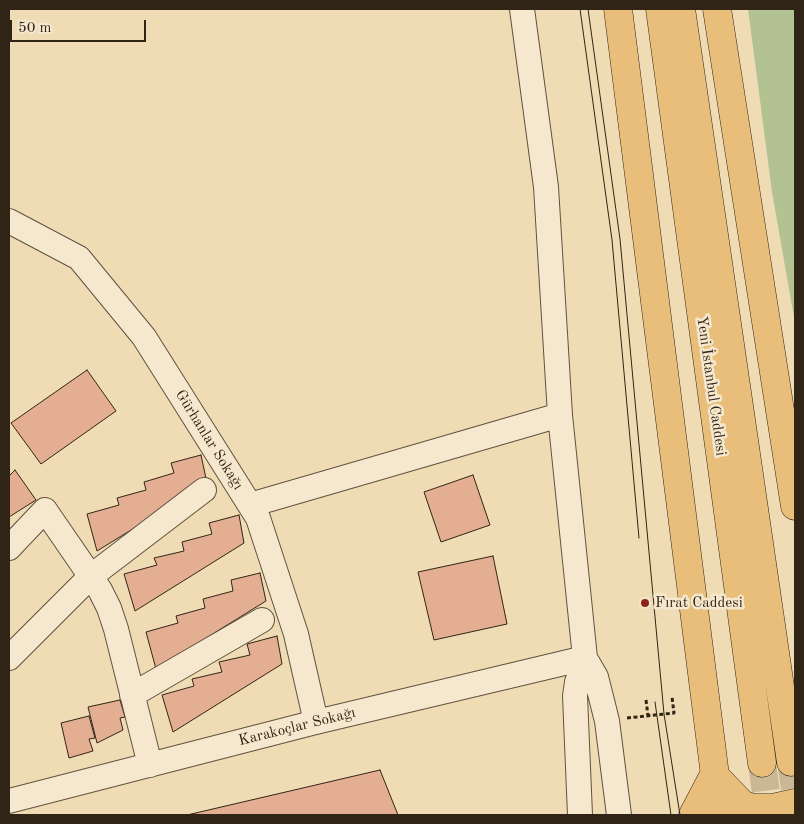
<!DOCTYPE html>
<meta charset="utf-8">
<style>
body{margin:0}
#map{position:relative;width:804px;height:824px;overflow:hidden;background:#f0dcb4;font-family:"Old Standard TT",serif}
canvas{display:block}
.frame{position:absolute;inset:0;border:10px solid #302417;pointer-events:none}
.scale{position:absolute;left:10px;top:20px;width:136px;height:22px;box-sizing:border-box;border:2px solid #302417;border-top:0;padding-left:6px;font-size:15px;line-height:18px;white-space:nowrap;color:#302417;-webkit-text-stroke:4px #f5e8ce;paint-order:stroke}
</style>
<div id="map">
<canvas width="804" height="824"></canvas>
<div class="frame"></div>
<div class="scale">50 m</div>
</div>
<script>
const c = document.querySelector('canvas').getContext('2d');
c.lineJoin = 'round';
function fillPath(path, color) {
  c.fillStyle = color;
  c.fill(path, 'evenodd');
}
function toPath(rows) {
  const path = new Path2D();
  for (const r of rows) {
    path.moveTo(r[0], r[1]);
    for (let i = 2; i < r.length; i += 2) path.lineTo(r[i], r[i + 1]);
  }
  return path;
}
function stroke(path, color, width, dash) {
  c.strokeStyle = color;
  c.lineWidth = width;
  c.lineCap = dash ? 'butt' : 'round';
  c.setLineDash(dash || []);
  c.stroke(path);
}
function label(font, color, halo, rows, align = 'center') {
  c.font = font + ' "Old Standard TT",serif';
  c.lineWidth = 5;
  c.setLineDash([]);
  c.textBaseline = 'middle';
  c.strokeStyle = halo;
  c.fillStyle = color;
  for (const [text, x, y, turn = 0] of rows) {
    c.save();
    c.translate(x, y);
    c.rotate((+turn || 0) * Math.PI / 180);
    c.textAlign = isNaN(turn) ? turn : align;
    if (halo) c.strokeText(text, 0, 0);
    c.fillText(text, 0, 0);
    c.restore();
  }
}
const green = toPath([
 [748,9,795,9,795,323,772,192]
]);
const building = toPath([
 [87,370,116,411,41,464,11,423,87,370],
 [201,455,207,483,97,551,87,514,119,505,117,498,146,490,144,482,174,473,171,463,201,455],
 [15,470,36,500,9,517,9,476,15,470],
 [473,475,490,525,441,542,424,492,473,475],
 [239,515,244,543,135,611,124,574,157,565,154,558,184,551,182,542,212,534,209,523,239,515],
 [493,556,507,624,434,640,418,572,493,556],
 [260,573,266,601,156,669,146,632,178,623,176,616,205,608,203,599,233,591,231,580,260,573],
 [277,636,282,664,173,732,162,695,194,686,192,679,222,672,219,662,250,655,247,644,277,636],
 [120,700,125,717,120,718,123,730,97,743,88,707,120,700],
 [89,716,95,738,89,739,93,751,69,758,61,723,89,716],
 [380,770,398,815,187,815,380,770]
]);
const highwayTunnel = toPath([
 [791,762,795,788],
 [762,763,769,815]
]);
const path = toPath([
 [646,700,648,716],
 [627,718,674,713,672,697]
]);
const minor = toPath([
 [522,9,546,187,560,415,585,658,596,677,607,721,619,815],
 [9,221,79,258,144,337,258,518,296,634,316,722],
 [250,505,560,415],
 [9,548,45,510,100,590,109,608,116,629,150,765],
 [9,658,90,577,204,490],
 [132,695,262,620],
 [9,801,316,722,585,658],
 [580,815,575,696,577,682,585,658]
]);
const highway = toPath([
 [618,9,720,815],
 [660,9,762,763],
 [681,9,791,762],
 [717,9,795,506],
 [714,775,743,805,753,808,773,808,795,803],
 [693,815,714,775]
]);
const tram = toPath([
 [580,9,612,240,639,538],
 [588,9,620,239,664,714,680,815],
 [655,702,671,815]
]);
const markers = [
 [645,603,5,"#8f2418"]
];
const streetNames = [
 ["Yeni İstanbul Caddesi",711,386,82],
 ["Gürhanlar Sokağı",209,440,58],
 ["Karakoçlar Sokağı",297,727,-14]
];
const poiNames = [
 ["Fırat Caddesi",655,603]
];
fillPath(green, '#b3c292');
fillPath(building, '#e3ae92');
stroke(building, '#302417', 1);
stroke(highwayTunnel, '#cab795', 28, [28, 14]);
stroke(minor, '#60523e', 26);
stroke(highway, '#302417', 29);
stroke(path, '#302417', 3, [4, 2.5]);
stroke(minor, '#f5e8ce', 24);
stroke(highway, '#e8be7a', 28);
stroke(tram, '#302417', 1);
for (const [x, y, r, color] of markers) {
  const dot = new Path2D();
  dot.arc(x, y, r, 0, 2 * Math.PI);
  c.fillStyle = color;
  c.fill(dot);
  stroke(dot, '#f5e8ce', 2);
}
label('15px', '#302417', '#f5e8ce', streetNames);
label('15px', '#302417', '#f5e8ce', poiNames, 'left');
</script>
